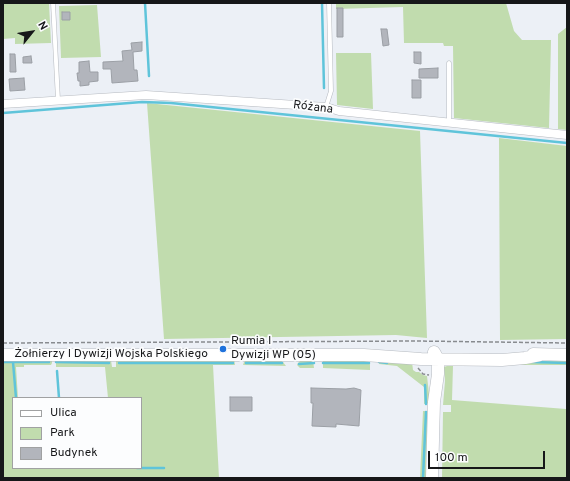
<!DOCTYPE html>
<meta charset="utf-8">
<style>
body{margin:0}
#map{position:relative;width:570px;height:481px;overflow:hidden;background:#ecf0f6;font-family:Overpass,sans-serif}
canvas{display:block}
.frame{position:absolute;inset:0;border:4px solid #161719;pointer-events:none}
.legend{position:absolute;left:12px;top:397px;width:130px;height:72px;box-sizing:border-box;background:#fcfdfe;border:1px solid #a0a1a2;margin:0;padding:5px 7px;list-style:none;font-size:12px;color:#161719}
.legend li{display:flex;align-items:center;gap:8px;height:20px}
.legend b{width:20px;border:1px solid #a0a1a2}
.north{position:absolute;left:12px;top:12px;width:40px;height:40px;-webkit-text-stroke:3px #fcfdfe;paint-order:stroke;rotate:60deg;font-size:11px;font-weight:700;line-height:16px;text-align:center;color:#161719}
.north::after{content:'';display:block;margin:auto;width:14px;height:18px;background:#161719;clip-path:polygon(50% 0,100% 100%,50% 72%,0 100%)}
.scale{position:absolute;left:428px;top:451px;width:117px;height:18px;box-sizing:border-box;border:2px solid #161719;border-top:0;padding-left:5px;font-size:12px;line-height:14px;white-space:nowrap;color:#161719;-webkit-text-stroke:3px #fcfdfe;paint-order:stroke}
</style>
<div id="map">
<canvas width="570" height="481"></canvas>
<div class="frame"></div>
<ul class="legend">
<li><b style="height:5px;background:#fff"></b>Ulica</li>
<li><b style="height:11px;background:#c1dcae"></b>Park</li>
<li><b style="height:11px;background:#b2b5bc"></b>Budynek</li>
</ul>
<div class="north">N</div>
<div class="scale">100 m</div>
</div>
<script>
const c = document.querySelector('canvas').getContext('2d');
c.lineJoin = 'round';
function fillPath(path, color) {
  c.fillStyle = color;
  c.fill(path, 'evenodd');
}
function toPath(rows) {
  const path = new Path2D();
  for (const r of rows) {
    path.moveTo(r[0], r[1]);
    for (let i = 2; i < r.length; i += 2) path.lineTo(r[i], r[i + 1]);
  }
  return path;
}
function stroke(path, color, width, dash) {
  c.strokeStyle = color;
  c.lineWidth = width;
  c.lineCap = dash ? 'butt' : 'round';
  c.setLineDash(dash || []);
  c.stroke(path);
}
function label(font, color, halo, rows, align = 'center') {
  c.font = font + ' Overpass,sans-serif';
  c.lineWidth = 3.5;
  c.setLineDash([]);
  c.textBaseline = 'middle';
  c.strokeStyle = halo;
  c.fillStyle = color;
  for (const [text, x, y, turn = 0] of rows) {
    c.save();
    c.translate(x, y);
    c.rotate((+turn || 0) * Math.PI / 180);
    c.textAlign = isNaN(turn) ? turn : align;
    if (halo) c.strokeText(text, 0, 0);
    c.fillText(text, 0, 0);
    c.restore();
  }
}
const green = toPath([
 [3,3,49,3,51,43,15,44,15,38,3,39],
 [336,3,506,3,514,31,522,40,551,40,549,128,454,118,453,46,444,46,443,43,404,43,403,7,336,9],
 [97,5,101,57,61,58,59,6],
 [567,27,567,130,558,129,558,34],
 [336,53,371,53,373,109,337,105],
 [147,103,420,131,427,338,396,335,164,339],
 [499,138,567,146,567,339,500,340],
 [3,358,52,358,52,363,51,365,24,365,24,367,16,367,18,398,13,398,13,468,141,468,141,398,108,398,105,367,56,367,56,359,111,360,112,367,116,367,116,361,234,359,235,365,213,365,219,478,3,478],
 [247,359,278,359,283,362,286,366,243,365,244,362],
 [325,359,364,359,370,361,370,370,323,368,323,361],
 [542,359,567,359,567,478,442,478,443,412,451,412,451,405,443,405,445,381,444,367,453,364,476,365,453,366,452,400,566,409,567,365,515,365],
 [301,360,313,360,314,368,300,368,297,365,298,363],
 [379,362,412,362,413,370,416,372,419,372,423,375,427,376,430,403,424,404,424,387,397,366,379,364],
 [423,411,430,411,428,478,420,478]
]);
const stream = toPath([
 [145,3,149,76],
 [322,3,324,88],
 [3,113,142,102,171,103,567,143],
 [3,362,49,362],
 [13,362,16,398],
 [56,362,109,363],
 [379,362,387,363],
 [532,362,567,363],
 [119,363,233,363],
 [246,363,282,363],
 [323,363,369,363],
 [299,364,314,363],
 [57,371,59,398],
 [425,385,426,404],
 [137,468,164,468],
 [423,478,426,412]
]);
const building = toPath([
 [337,8,343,8,343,37,337,37,337,8],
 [62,12,70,12,70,20,62,20,62,12],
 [381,29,387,29,389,45,383,46,381,29],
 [142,42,142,51,133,52,134,70,137,70,138,81,112,83,111,69,103,69,103,62,123,61,122,51,132,50,131,43,142,42],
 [414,52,421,52,421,64,414,63,414,52],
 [10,54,15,54,16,72,10,72,10,54],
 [31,56,32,63,23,63,23,57,31,56],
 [89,61,90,72,98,72,98,81,89,82,89,85,80,86,80,81,78,81,77,73,79,73,79,62,89,61],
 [438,68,438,78,419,78,419,69,438,68],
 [24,78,25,90,10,91,9,79,24,78],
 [412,80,421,80,421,98,412,98,412,80],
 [311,388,346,389,354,388,361,390,359,426,336,424,336,427,312,426,313,403,311,403,311,388],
 [230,397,252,397,252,411,230,411,230,397]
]);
const path = toPath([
 [3,343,417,341,567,343],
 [418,368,423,374,429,375]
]);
const lane = toPath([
 [53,3,58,100],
 [449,63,449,123],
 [326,107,331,91,329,3]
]);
const street = toPath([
 [3,104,146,95,326,107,339,111,567,135]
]);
const secondary = toPath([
 [533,354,567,355],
 [3,355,364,355,421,359,502,360,525,358,540,355],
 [432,478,434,402,438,374,438,359,434,352]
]);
const markers = [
 [223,349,4,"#1f72dc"]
];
const streetNames = [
 ["Różana",313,108,7],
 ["Żołnierzy I Dywizji Wojska Polskiego",111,355]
];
const poiNames = [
 ["Rumia I",231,342],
 ["Dywizji WP (05)",231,356]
];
fillPath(green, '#c1dcae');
stroke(stream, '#5fc4da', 2.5);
fillPath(building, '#b2b5bc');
stroke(building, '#9b9fa5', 1);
stroke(lane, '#b6bac0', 5);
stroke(street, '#b6bac0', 9);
stroke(secondary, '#b6bac0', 13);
stroke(path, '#888b8f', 1.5, [4, 2]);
stroke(lane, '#fff', 4);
stroke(street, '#fff', 8);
stroke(secondary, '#fff', 12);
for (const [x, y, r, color] of markers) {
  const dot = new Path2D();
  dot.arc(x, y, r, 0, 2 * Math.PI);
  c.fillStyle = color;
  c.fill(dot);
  stroke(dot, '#fcfdfe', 1.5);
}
label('12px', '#161719', '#fcfdfe', streetNames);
label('12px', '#161719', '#fcfdfe', poiNames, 'left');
</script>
